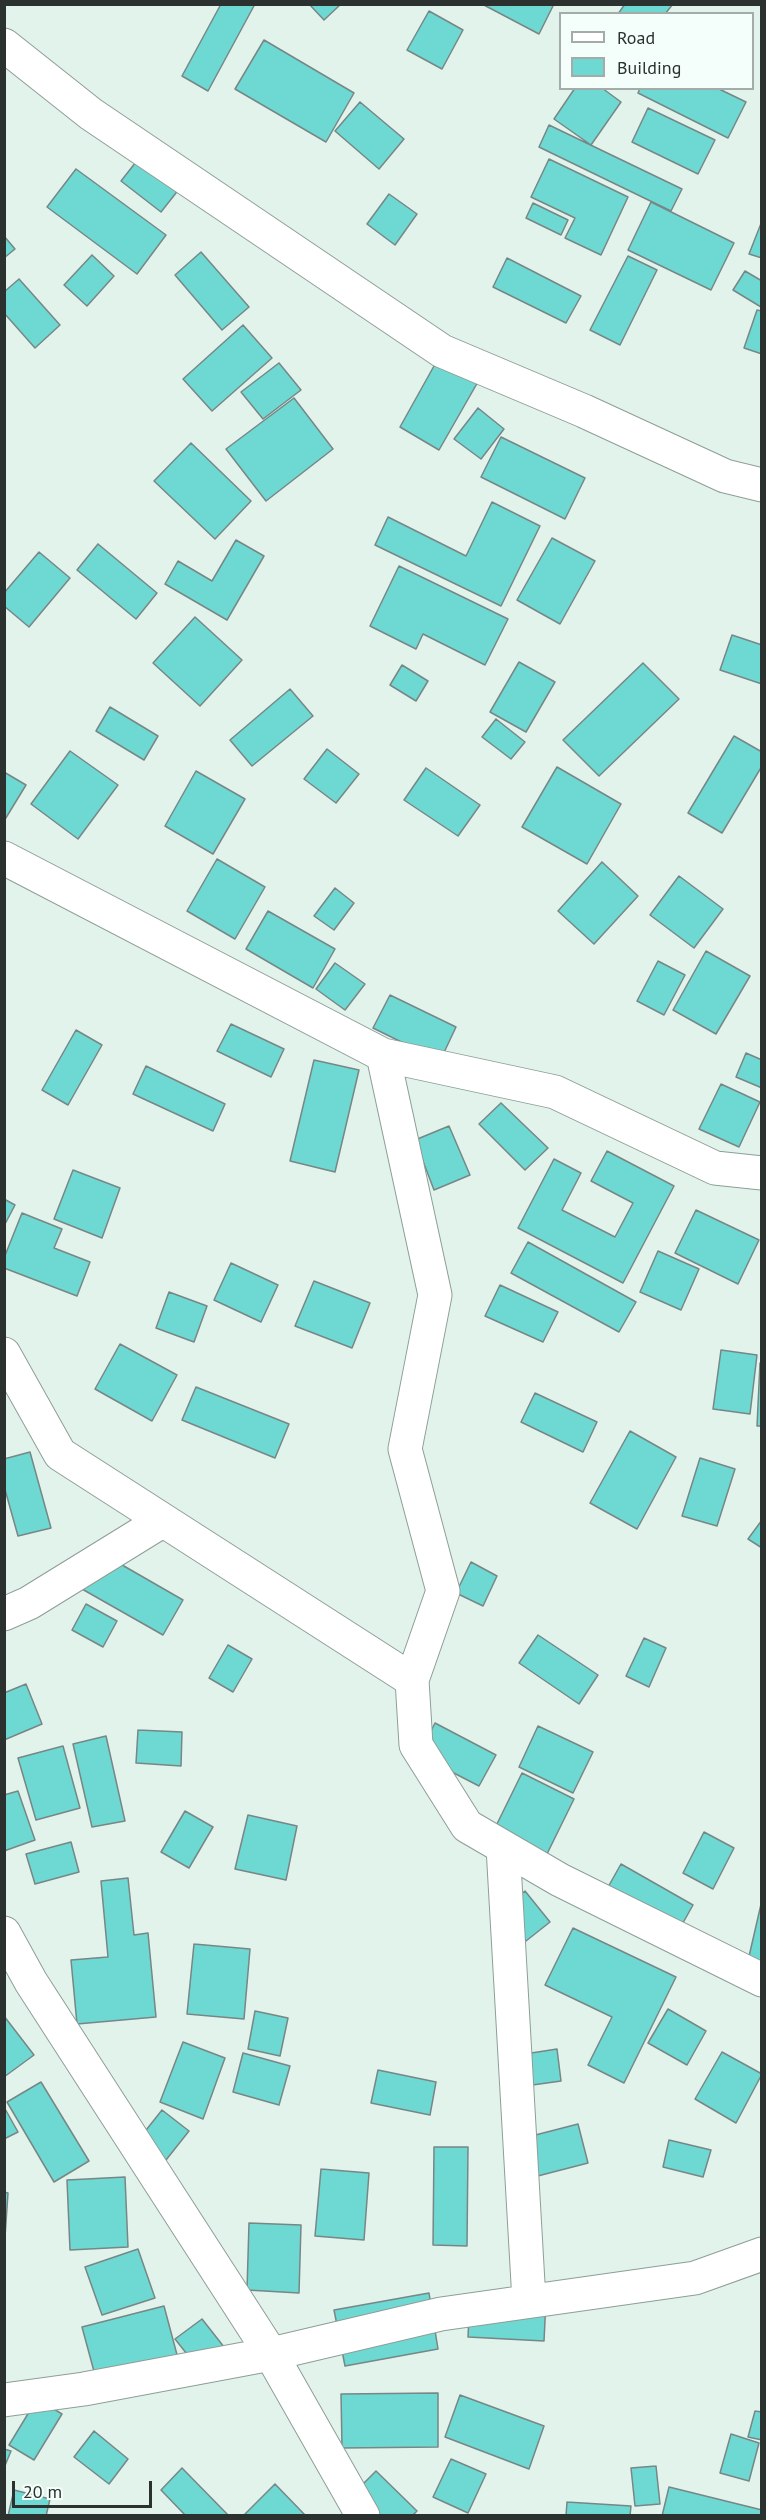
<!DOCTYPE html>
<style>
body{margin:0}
#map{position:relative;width:766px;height:2520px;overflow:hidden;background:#e2f3ec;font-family:"PT Sans",sans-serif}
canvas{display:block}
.frame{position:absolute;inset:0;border:6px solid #2a312e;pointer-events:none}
.legend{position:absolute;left:559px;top:12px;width:195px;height:78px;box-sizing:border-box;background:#f4fefa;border:2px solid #a3aca8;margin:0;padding:8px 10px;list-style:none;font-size:18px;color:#2a312e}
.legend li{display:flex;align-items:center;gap:12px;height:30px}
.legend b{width:30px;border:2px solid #a3aca8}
.scale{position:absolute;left:12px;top:2481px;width:140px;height:27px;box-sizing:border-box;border:3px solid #2a312e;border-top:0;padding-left:8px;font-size:18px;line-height:21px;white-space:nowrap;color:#2a312e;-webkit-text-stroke:4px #f4fefa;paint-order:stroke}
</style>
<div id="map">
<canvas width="766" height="2520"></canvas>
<div class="frame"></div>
<ul class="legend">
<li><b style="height:8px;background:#fff"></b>Road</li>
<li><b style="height:16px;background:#6ed9d2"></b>Building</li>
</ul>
<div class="scale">20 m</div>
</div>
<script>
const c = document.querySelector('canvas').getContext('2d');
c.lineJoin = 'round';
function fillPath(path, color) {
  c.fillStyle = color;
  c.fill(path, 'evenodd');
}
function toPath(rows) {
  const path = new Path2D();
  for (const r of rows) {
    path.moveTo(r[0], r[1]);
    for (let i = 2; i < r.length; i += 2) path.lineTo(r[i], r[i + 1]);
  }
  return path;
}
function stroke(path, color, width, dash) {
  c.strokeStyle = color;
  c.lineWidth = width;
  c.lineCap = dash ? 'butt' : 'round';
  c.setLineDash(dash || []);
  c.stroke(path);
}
const building = toPath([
 [221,4,255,4,208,91,182,76,221,4],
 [309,4,341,4,324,20,309,4],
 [482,4,554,4,539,34,482,4],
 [625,4,673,4,665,14,618,14,625,4],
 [429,11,463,30,442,69,407,50,429,11],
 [264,40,354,93,326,142,235,89,264,40],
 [575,88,602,88,621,102,591,145,554,119,575,88],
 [640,88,717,88,746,102,728,138,638,93,640,88],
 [360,102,404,139,379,169,335,131,360,102],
 [648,108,715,140,698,174,632,142,648,108],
 [549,125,682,189,671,211,539,147,549,125],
 [147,148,187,179,161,212,121,181,147,148],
 [549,159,628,197,601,255,565,238,575,218,531,197,549,159],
 [76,169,166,235,137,274,47,207,76,169],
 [389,194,417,214,395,245,367,224,389,194],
 [651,202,734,243,711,290,628,250,651,202],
 [533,203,568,220,561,235,526,218,533,203],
 [762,221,762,258,749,254,762,221],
 [4,236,15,249,4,258,4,236],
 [201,252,249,307,222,330,175,275,201,252],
 [92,255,114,276,87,306,64,285,92,255],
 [628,256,657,270,620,345,590,330,628,256],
 [507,258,581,296,566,323,493,287,507,258],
 [745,271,762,281,761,307,733,290,745,271],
 [19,279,60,325,35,348,4,313,4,292,19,279],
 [757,310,762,311,762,354,744,348,757,310],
 [243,325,272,358,212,411,183,379,243,325],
 [439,357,479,380,439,450,400,427,439,357],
 [279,363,301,390,263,419,241,392,279,363],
 [294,398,333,449,266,501,226,449,294,398],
 [478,408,504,429,481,459,454,439,478,408],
 [501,437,585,478,565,519,481,477,501,437],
 [191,443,251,501,215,539,154,481,191,443],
 [492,502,540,526,501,606,375,545,388,517,466,556,492,502],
 [552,538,595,561,560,624,517,600,552,538],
 [236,540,264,556,227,620,165,584,178,561,212,581,236,540],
 [98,544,157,593,136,619,77,570,98,544],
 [39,552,70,578,29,627,4,606,4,593,39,552],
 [399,566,508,619,485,665,423,634,416,649,370,626,399,566],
 [195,617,242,660,200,706,153,663,195,617],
 [732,635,762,645,762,684,720,670,732,635],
 [519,662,555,682,526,732,490,712,519,662],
 [643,663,679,699,599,776,563,740,643,663],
 [402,665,428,681,416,701,390,685,402,665],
 [290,689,313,716,252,766,230,740,290,689],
 [110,707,158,736,144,760,96,731,110,707],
 [496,719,525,742,511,759,482,737,496,719],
 [734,736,762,752,762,766,722,833,688,813,734,736],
 [327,749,359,774,336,803,304,779,327,749],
 [70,751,118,785,78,839,31,804,70,751],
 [557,767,621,804,587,864,522,827,557,767],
 [426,768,480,805,458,836,404,800,426,768],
 [196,771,245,799,213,854,165,826,196,771],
 [4,772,26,785,4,821,4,772],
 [217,859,265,887,235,939,187,911,217,859],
 [602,862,638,896,594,944,558,911,602,862],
 [679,876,723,909,694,948,650,915,679,876],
 [335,888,354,903,334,930,314,916,335,888],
 [268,911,335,949,313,988,246,949,268,911],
 [706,951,750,976,716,1034,673,1010,706,951],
 [658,961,685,975,664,1015,637,1001,658,961],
 [335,963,365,984,345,1010,316,989,335,963],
 [390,995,456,1027,440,1061,373,1028,390,995],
 [231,1024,284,1049,271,1077,217,1051,231,1024],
 [76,1030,102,1045,68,1105,42,1090,76,1030],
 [746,1053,762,1060,762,1088,736,1077,746,1053],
 [314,1060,359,1070,335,1172,290,1161,314,1060],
 [146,1066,225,1104,213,1131,133,1094,146,1066],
 [721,1084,760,1102,739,1147,699,1129,721,1084],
 [501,1103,548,1148,525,1170,479,1124,501,1103],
 [449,1126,470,1175,434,1190,415,1140,449,1126],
 [607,1151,674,1186,623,1283,518,1228,554,1159,581,1173,562,1210,615,1237,633,1203,591,1181,607,1151],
 [73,1170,120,1188,102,1238,54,1219,73,1170],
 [4,1199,15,1205,4,1226,4,1199],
 [696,1210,759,1240,738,1284,675,1253,696,1210],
 [22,1213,62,1229,54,1248,90,1262,77,1296,4,1268,4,1258,22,1213],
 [528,1242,636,1302,619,1332,511,1273,528,1242],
 [658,1251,699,1269,681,1310,640,1292,658,1251],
 [231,1263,278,1285,261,1322,214,1300,231,1263],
 [314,1281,370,1303,352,1348,295,1326,314,1281],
 [500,1285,558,1312,543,1342,485,1316,500,1285],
 [169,1292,207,1306,194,1342,156,1328,169,1292],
 [120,1344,177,1375,152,1421,95,1389,120,1344],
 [721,1350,757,1355,750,1414,713,1409,721,1350],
 [760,1363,762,1363,762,1426,757,1426,760,1363],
 [196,1387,289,1424,275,1458,182,1420,196,1387],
 [535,1393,597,1422,583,1452,521,1422,535,1393],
 [630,1431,676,1457,637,1529,590,1503,630,1431],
 [30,1452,51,1528,18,1536,4,1486,4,1459,30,1452],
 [700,1458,735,1469,717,1526,682,1516,700,1458],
 [762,1520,762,1548,748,1539,762,1520],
 [103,1554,183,1600,163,1635,82,1589,103,1554],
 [471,1562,497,1576,483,1606,456,1593,471,1562],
 [86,1604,117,1621,103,1647,72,1630,86,1604],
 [538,1635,598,1675,579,1704,519,1663,538,1635],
 [644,1638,666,1648,649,1687,626,1676,644,1638],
 [228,1645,252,1659,233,1692,209,1678,228,1645],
 [26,1684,42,1724,4,1740,4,1693,26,1684],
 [435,1723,496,1755,479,1786,419,1755,435,1723],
 [538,1726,593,1752,573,1793,519,1767,538,1726],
 [138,1730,182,1732,181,1766,136,1763,138,1730],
 [106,1736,125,1821,92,1827,73,1744,106,1736],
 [63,1746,80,1808,36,1820,18,1758,63,1746],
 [522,1773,574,1799,545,1858,493,1832,522,1773],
 [18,1791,35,1840,4,1851,4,1795,18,1791],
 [185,1811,213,1827,189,1868,161,1852,185,1811],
 [248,1815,297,1826,286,1880,235,1869,248,1815],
 [704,1832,734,1848,713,1889,683,1873,704,1832],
 [71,1842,79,1872,35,1884,26,1854,71,1842],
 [621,1864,693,1905,675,1937,603,1896,621,1864],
 [128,1878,134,1935,148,1933,156,2017,77,2024,71,1960,108,1957,101,1881,128,1878],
 [525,1891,550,1922,526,1941,501,1910,525,1891],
 [762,1900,762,1968,747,1965,762,1900],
 [573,1928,676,1977,624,2083,588,2065,612,2017,545,1985,573,1928],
 [194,1944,250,1949,244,2019,187,2014,194,1944],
 [668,2009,706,2031,687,2065,648,2043,668,2009],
 [255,2011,288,2018,280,2056,248,2049,255,2011],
 [4,2016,34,2055,4,2077,4,2016],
 [183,2042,225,2058,203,2119,160,2102,183,2042],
 [557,2049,561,2081,504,2089,499,2058,557,2049],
 [722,2052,762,2074,736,2123,695,2099,722,2052],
 [243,2053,290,2066,279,2105,233,2092,243,2053],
 [378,2070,436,2082,430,2115,371,2103,378,2070],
 [41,2082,89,2161,54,2182,7,2102,41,2082],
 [4,2107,18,2132,4,2139,4,2107],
 [162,2110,189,2131,166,2160,139,2139,162,2110],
 [578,2124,588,2163,530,2178,520,2139,578,2124],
 [669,2140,711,2150,703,2177,663,2167,669,2140],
 [434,2147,468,2147,467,2246,433,2245,434,2147],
 [321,2169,369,2173,364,2240,315,2236,321,2169],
 [125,2177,128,2247,70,2250,67,2180,125,2177],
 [4,2192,8,2193,5,2237,4,2237,4,2192],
 [249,2223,301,2225,299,2293,247,2290,249,2223],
 [138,2249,155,2298,102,2315,85,2267,138,2249],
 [429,2293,438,2349,345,2366,334,2310,429,2293],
 [470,2295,546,2300,544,2341,468,2337,470,2295],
 [164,2306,184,2381,102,2401,82,2327,164,2306],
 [202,2319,228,2352,202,2373,175,2339,202,2319],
 [438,2393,438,2447,342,2448,341,2394,438,2393],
 [460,2395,544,2426,529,2469,445,2437,460,2395],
 [37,2399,62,2414,34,2460,9,2445,37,2399],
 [755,2411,762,2412,762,2440,748,2437,755,2411],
 [94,2431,128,2459,109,2484,74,2457,94,2431],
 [731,2434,759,2443,749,2481,720,2473,731,2434],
 [4,2449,11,2451,4,2468,4,2449],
 [451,2459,486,2474,468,2513,433,2497,451,2459],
 [656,2466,660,2504,635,2506,631,2468,656,2466],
 [182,2468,229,2516,186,2516,161,2490,182,2468],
 [376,2471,417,2511,412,2516,377,2516,354,2493,376,2471],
 [275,2484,305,2515,243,2516,275,2484],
 [669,2487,762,2510,762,2516,662,2516,669,2487],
 [14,2490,50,2499,46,2516,8,2516,14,2490],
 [567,2502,631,2506,630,2516,566,2516,567,2502]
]);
const minor = toPath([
 [4,45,91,114,442,351,584,411,725,476,762,485],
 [4,858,383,1055,435,1295,405,1449,443,1591,412,1680],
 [383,1055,555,1092,715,1168,762,1173],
 [4,1354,60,1454,412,1680,416,1745,467,1826,560,1880,762,1980],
 [4,1614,29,1603,162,1521],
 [503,1847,529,2301],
 [4,1933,31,1982,271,2354,363,2516],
 [4,2400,84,2389,271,2354,441,2314,695,2278,762,2254]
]);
fillPath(building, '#6ed9d2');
stroke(building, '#768786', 1.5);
stroke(minor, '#8e9e97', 35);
stroke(minor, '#fff', 33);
</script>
